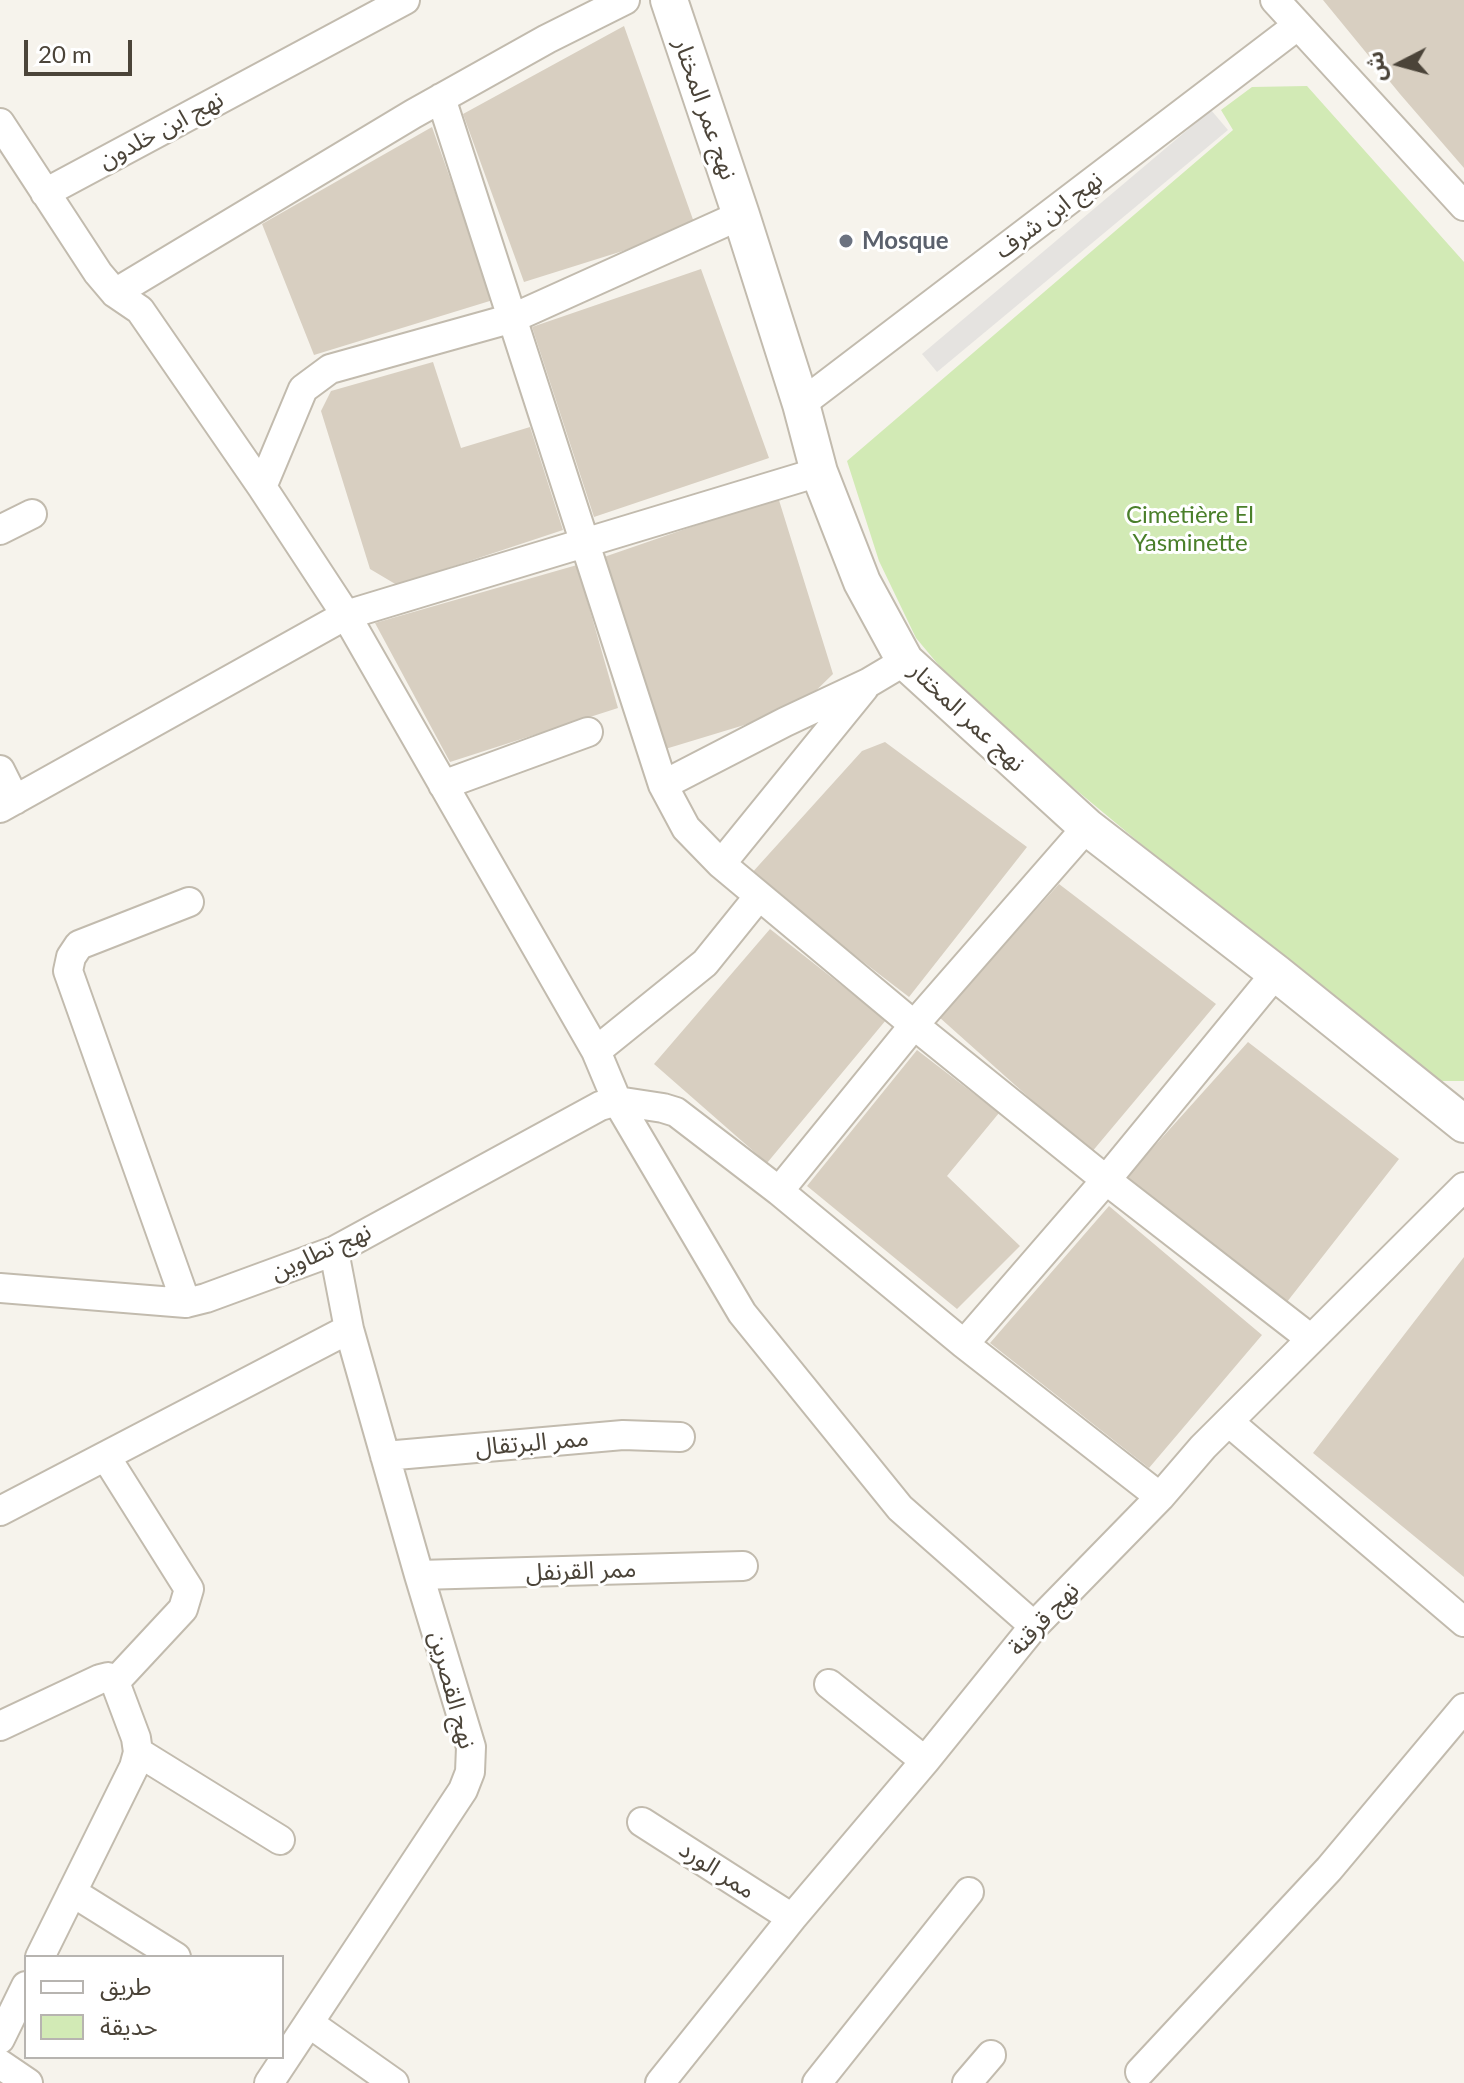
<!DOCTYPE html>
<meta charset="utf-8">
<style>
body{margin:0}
#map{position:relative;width:1464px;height:2083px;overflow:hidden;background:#f6f3ec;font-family:Lato,"Noto Sans Arabic",sans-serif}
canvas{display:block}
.legend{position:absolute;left:24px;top:1955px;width:260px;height:104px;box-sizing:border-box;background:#fff;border:2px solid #b7b4b0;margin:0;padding:10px 14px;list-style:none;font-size:24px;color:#4b4439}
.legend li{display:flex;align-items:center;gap:16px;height:40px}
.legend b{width:40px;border:2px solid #b7b4b0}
.north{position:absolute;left:1360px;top:24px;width:80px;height:80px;-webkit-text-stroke:6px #fff;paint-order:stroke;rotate:264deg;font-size:22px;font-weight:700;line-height:32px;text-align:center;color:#4b4439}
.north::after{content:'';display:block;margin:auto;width:28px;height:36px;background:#4b4439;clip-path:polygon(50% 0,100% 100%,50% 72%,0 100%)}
.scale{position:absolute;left:24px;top:40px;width:108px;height:36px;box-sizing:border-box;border:4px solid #4b4439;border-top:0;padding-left:10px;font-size:24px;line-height:28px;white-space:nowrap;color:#4b4439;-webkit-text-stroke:6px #fff;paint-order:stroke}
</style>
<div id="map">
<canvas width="1464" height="2083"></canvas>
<ul class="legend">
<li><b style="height:10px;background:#fff"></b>طريق</li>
<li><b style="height:22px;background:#d2eab5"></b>حديقة</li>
</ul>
<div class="north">ش</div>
<div class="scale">20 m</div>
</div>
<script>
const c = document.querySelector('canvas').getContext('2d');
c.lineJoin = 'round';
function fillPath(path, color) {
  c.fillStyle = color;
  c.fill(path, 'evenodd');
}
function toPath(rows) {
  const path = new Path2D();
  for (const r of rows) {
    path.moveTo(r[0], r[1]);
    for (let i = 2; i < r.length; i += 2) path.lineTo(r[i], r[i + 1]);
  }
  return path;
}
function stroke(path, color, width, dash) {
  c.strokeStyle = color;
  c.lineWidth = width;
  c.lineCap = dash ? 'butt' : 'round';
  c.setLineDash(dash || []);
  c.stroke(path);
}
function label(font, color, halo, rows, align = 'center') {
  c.font = font + ' Lato,"Noto Sans Arabic",sans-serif';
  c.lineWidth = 6;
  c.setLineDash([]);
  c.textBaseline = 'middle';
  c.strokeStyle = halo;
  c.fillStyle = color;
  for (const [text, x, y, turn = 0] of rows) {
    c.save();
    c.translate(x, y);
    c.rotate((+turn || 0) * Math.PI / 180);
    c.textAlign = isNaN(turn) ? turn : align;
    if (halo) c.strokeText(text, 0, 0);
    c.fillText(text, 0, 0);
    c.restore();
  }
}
const green = toPath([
 [1307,86,1464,262,1464,1081,1426,1081,968,700,916,638,879,561,847,461,1233,130,1221,110,1252,87]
]);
const parking = toPath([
 [1211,110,1228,130,937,372,922,354]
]);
const building = toPath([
 [1323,0,1464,0,1464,168,1400,94],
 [624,26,696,228,524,282,463,114],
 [432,127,493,300,314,355,262,224],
 [701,269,769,458,594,517,532,327],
 [433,362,461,448,530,427,563,530,397,585,370,569,321,411,331,391],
 [778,497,833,674,797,709,662,750,604,557],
 [577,565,618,708,450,762,375,623],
 [885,742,1027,847,909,997,750,875,862,751],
 [1059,884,1216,1004,1091,1153,939,1017],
 [770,929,886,1020,767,1163,654,1064],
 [1248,1042,1399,1159,1283,1307,1124,1180],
 [917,1050,999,1113,947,1176,1020,1246,957,1309,807,1186],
 [1109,1206,1262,1335,1149,1468,990,1343],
 [1464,1257,1464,1577,1313,1453]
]);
const minor = toPath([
 [1275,0,1464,206],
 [441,98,663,785,686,828,721,864,914,1025,1106,1180,1311,1339],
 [0,123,98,273,115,293,140,310,262,487,346,615,596,1051,617,1101,742,1313,900,1508,1034,1626],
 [45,193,405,0],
 [115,293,413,114,547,39,625,0],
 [801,404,1297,26],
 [262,487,303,389,330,369,513,318,741,215],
 [0,530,32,514],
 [0,770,15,800],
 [443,785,588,732],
 [663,785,785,722,868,683,905,661],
 [0,808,346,615,819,472],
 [721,864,864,688],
 [596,1051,705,963,759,896],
 [779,1191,914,1025,1087,827],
 [0,1288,186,1303,206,1298,334,1251,600,1106,617,1101,663,1108,676,1112,779,1191,964,1344,1160,1497],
 [186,1303,68,971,71,957,79,945,189,902],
 [964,1344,1106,1180,1276,973],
 [1230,1423,1464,1622],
 [385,1456,623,1435,680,1437],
 [106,1457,189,1589,183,1609,115,1682],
 [0,1511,349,1329],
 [419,1575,743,1566],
 [829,1684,925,1761],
 [0,1726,100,1679,108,1677,115,1682,136,1738,138,1752,134,1767,40,1957],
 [138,1752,280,1840],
 [642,1822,792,1918],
 [72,1892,176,1957],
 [309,2023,394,2083],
 [0,2039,26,1986],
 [0,2064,28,2083],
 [1140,2072,1329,1869,1464,1708],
 [269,2083,463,1790,470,1772,471,1747,419,1575,349,1329,334,1251],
 [660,2083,792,1918,925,1761,1034,1626,1160,1497,1203,1447,1464,1187],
 [817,2083,969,1892],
 [967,2083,991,2055]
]);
const tertiary = toPath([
 [669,0,741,215,801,404,819,472,862,582,905,661,1087,827,1276,973,1464,1124]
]);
const markers = [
 [846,241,8,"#6b7280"]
];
const streetNames = [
 ["نهج عمر المختار",705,109,71],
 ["نهج ابن خلدون",161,130,-28],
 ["نهج ابن شرف",1049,215,-37],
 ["نهج عمر المختار",967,717,43],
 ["نهج تطاوين",321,1252,-24],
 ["ممر البرتقال",532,1443,-5],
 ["ممر القرنفل",581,1571,-2],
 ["نهج قرقنة",1044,1619,-47],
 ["نهج القصرين",452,1690,75],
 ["ممر الورد",717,1870,33]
];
const worshipNames = [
 ["Mosque",862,241]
];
const parkNames = [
 ["Cimetière El",1190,515],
 ["Yasminette",1190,543]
];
fillPath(green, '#d2eab5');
fillPath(parking, '#e5e3e0');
fillPath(building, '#d8cfc1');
stroke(minor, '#c2bbae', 32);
stroke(tertiary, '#c2bbae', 40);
stroke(minor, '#fff', 28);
stroke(tertiary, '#fff', 36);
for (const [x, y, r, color] of markers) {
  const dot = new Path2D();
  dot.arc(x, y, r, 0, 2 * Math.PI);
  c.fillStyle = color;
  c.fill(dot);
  stroke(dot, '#fff', 3);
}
label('24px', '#4b4439', '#fff', streetNames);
label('bold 24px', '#5b616d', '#fff', worshipNames, 'left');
label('24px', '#4a7f2a', '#fff', parkNames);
</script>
